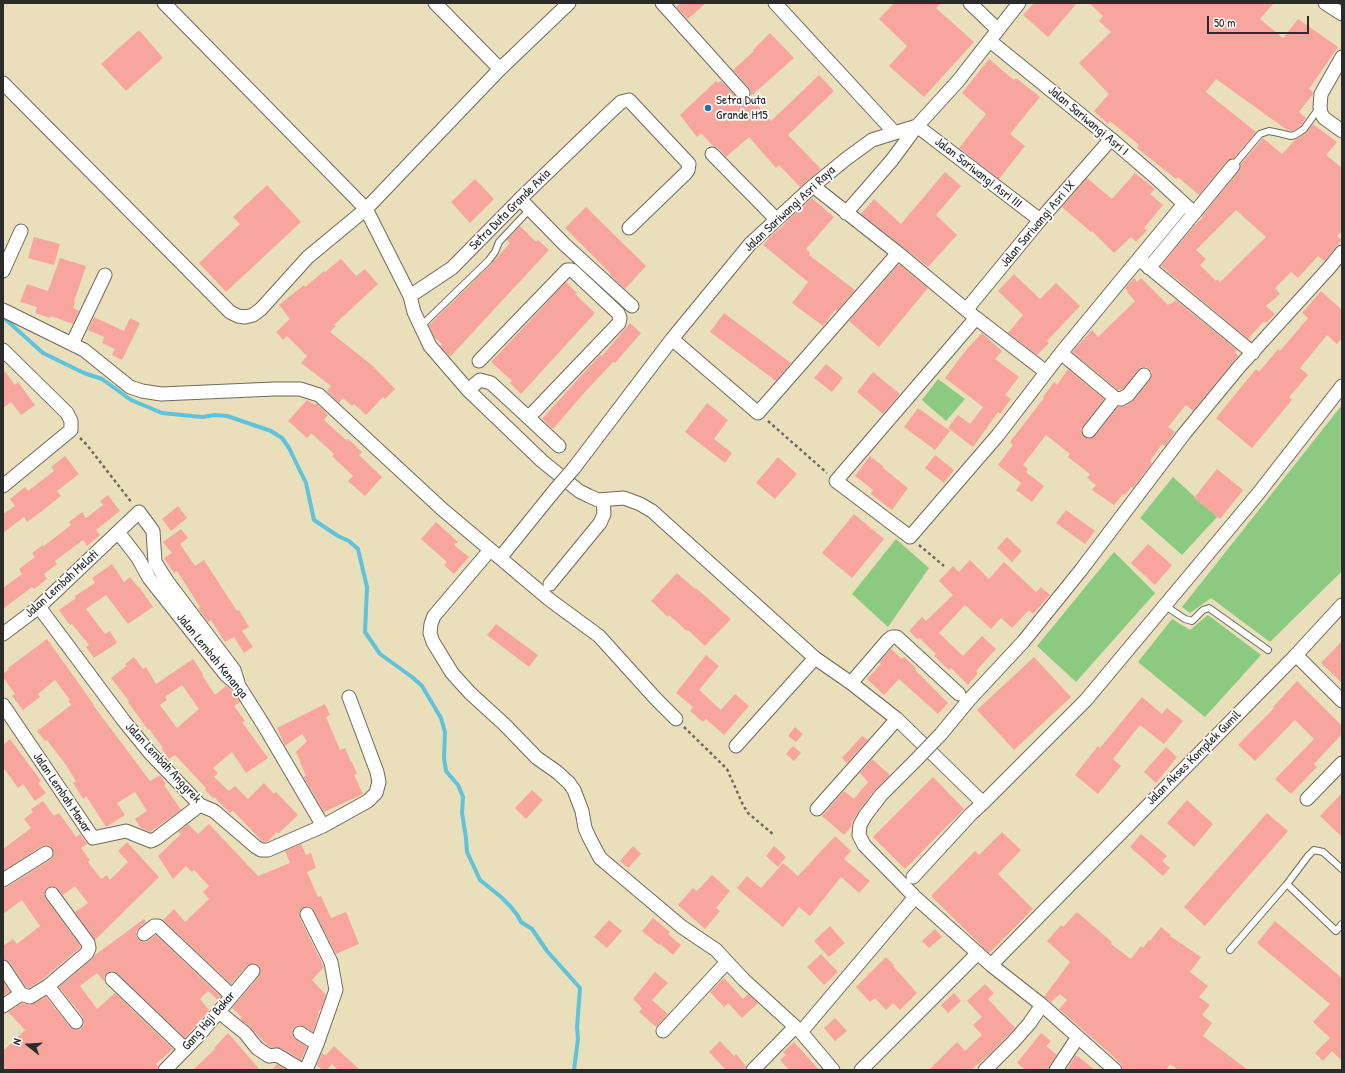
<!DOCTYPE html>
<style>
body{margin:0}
#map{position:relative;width:1345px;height:1073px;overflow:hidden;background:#e9dfbb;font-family:"Patrick Hand",sans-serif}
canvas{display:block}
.frame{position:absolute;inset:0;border:4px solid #2b2b2b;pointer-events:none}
.north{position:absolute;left:8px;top:1025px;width:40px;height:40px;-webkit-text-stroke:3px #fff;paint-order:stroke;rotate:287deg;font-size:11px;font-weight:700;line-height:16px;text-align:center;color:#2b2b2b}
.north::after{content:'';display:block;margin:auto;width:14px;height:18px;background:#2b2b2b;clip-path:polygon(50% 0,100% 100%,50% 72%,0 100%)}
.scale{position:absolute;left:1207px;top:16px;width:102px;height:18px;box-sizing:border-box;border:2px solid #2b2b2b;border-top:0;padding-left:5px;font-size:12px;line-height:14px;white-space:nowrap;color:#2b2b2b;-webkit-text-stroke:3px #fff;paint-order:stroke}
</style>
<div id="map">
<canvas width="1345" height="1073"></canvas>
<div class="frame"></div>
<div class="north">N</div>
<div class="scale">50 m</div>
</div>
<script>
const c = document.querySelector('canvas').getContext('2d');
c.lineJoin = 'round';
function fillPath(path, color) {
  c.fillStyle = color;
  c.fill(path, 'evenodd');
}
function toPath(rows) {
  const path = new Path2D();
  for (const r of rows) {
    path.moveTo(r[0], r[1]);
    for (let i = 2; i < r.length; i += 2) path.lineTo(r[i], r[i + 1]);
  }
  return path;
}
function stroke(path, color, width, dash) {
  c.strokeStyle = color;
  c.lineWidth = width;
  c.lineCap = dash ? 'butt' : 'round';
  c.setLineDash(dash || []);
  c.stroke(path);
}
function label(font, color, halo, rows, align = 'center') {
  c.font = font + ' "Patrick Hand",sans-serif';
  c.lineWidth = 3.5;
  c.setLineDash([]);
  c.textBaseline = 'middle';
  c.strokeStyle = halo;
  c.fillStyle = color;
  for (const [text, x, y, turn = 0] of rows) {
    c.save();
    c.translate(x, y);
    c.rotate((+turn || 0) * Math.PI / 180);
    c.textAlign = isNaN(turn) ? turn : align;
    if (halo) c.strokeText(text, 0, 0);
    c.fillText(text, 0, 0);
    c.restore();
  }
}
const green = toPath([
 [938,379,965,399,946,421,922,400],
 [1342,405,1342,571,1270,642,1211,598,1190,613,1182,607],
 [1173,477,1217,517,1182,555,1140,518],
 [896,539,929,568,888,627,852,594],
 [1114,552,1155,593,1076,682,1037,646],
 [1208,615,1261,655,1205,717,1138,662,1172,619,1190,630]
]);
const stream = toPath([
 [3,317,43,353,84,373,102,379,131,400,162,413,202,417,215,415,227,416,271,431,282,438,289,448,306,483,314,520,338,536,349,541,358,549,367,587,365,632,380,654,412,677,422,686,441,718,445,732,444,758,446,771,458,785,463,797,462,813,466,838,467,852,480,880,501,897,510,906,518,916,521,922,532,929,547,951,580,988,577,1027,578,1039,574,1070]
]);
const building = toPath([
 [681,3,706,3,688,19,676,7],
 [894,3,941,3,936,8,974,42,924,97,889,66,907,46,879,19],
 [1034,3,1077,3,1048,37,1023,15],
 [1089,3,1274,3,1260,19,1283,38,1298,19,1338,47,1309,89,1313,92,1313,94,1299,112,1306,118,1301,126,1293,131,1287,130,1216,79,1206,92,1256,132,1234,158,1227,161,1199,195,1178,177,1176,179,1137,148,1139,145,1110,121,1108,124,1094,111,1109,94,1079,63,1111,32,1099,21,1103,16],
 [139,30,163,58,126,91,101,64],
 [770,33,794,58,751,96,751,92,749,88,733,70,754,51,753,50],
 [989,59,1014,80,1016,78,1040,97,1010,134,1025,146,999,179,959,148,986,114,962,93],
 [819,75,834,91,788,135,821,169,800,187,779,165,776,168,749,137,726,157,718,148,713,146,701,133,697,137,680,115,716,81,718,83,721,81,740,100,745,101,750,96,771,121],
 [1313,124,1337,142,1326,155,1342,168,1342,231,1337,236,1342,240,1324,261,1318,256,1298,278,1291,272,1275,288,1280,294,1266,306,1275,314,1266,323,1264,321,1248,339,1161,266,1194,226,1203,217,1202,216,1239,171,1241,164,1263,138,1282,154,1295,140,1307,132],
 [1236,210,1266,237,1220,282,1217,279,1216,281,1200,265,1206,259,1196,250],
 [945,172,961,186,936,215,957,235,928,267,861,214,874,199,901,224],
 [1135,173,1155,189,1150,194,1163,205,1144,228,1147,230,1136,242,1131,237,1114,253,1092,231,1091,232,1062,207,1087,178,1112,199],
 [475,179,494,199,470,223,451,202],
 [267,185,301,222,226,292,199,263,240,224,233,217],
 [812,198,834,217,806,249,810,253,809,255,855,290,837,311,835,310,823,326,792,303,808,282,763,245,772,235,780,228,781,228,789,219],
 [586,207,646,266,625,289,610,275,611,274,565,228],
 [520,226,536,242,538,240,549,250,450,357,440,346,442,344,434,337,429,325,492,263,510,243,507,240],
 [34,237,60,244,54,265,28,258],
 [60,258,86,266,74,302,75,302,73,308,79,311,73,324,51,316,50,318,35,313,37,307,20,302,27,284,48,291],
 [341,259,356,276,365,269,378,284,334,325,336,326,330,332,373,366,395,389,385,399,383,397,366,415,354,404,352,406,343,398,339,403,327,391,331,386,301,363,307,356,287,336,283,340,276,332,290,319,279,305,304,285,305,287,324,271,325,272],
 [899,264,928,288,879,347,849,321],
 [1014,274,1040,299,1056,283,1080,306,1047,341,1049,343,1037,355,1008,333,1023,315,998,291],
 [1134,278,1137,282,1141,278,1168,305,1170,303,1171,304,1176,300,1237,350,1235,352,1238,356,1193,411,1186,405,1168,427,1175,432,1165,446,1162,444,1150,461,1152,463,1133,488,1131,487,1125,495,1123,494,1114,505,1092,490,1096,485,1087,478,1090,474,1068,457,1070,454,1046,435,1023,465,1028,469,1026,472,1044,486,1032,502,1016,490,1021,483,998,465,1013,445,1010,442,1044,398,1043,397,1054,382,1057,385,1068,369,1104,399,1081,429,1082,434,1084,437,1088,439,1095,436,1118,407,1125,406,1134,400,1150,380,1152,372,1149,369,1146,367,1141,367,1138,370,1123,389,1118,390,1072,352,1092,330,1098,337,1135,301,1127,292,1128,291,1125,288],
 [566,282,577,293,575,294,595,313,521,394,510,383,512,381,491,362],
 [1321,291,1342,310,1342,338,1337,344,1327,335,1300,368,1308,375,1289,397,1292,400,1252,448,1216,418,1256,369,1259,372,1278,349,1280,351,1308,318,1302,313],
 [724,313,791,363,776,381,710,332],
 [94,317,124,331,130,318,140,323,122,360,112,355,115,349,102,343,104,337,88,330],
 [630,323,641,333,615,363,613,362,584,393,553,429,542,419,600,355,602,356],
 [982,333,1002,351,995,359,1019,377,1005,395,1011,399,1000,414,998,412,973,447,948,428,958,415,970,424,983,407,945,378,966,350],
 [826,364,843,378,832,392,814,378],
 [3,369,15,385,18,382,35,405,21,415,11,402,3,408],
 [873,372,900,394,883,414,857,392],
 [307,400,315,405,316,403,328,415,324,420,347,441,348,439,362,452,359,455,382,477,365,496,348,481,353,476,332,456,334,454,311,433,307,438,288,421],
 [707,403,728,420,714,439,732,453,725,463,685,432],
 [918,408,950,431,935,450,904,427],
 [935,455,954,470,944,483,925,468],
 [65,456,79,474,57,491,61,496,42,511,27,522,24,517,3,533,3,514,15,506,10,499,25,487,28,491,54,471,51,467],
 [870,456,884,467,883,468,908,488,892,510,871,494,873,490,855,476],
 [778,457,797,474,775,499,756,483],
 [1217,469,1243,490,1220,519,1194,498],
 [108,495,120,511,96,530,100,535,87,546,83,540,55,561,57,564,44,574,47,579,34,589,32,587,3,609,3,588,22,574,19,569,35,557,32,553,43,545,44,546,71,525,69,522,82,512,86,518,103,505,100,501],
 [178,506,187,518,171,531,162,519],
 [1066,510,1095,531,1085,544,1056,523],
 [854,514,884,539,852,578,822,553],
 [436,522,458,542,454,545,469,557,454,574,444,565,447,562,421,539],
 [181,529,188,538,180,544,195,566,204,560,237,611,239,610,249,627,242,631,253,647,244,653,234,637,225,642,211,620,208,622,198,608,200,607,177,571,174,573,164,558,172,553,163,542],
 [1007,537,1022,551,1012,562,997,548],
 [1148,544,1172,565,1155,585,1131,563],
 [970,560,989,579,1004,562,1036,592,1041,587,1050,595,1033,614,1029,610,1012,628,1001,618,991,629,965,605,939,633,963,656,982,636,996,649,976,671,978,673,968,685,951,668,949,670,934,656,936,654,919,638,917,639,909,631,922,617,926,621,953,595,939,581,953,566,959,572],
 [112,564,124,582,130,577,138,587,139,587,153,607,128,624,106,595,86,609,105,634,110,631,117,643,94,658,86,647,89,645,72,624,70,625,59,610,76,598,75,596,95,583,92,578],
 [677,573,695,589,696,588,731,619,705,646,688,630,687,631,669,615,668,617,651,601],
 [496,624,538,655,529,667,487,635],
 [47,639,94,705,93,705,150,781,160,775,166,784,164,785,181,810,150,832,141,828,135,819,147,811,135,792,117,803,125,815,106,827,86,796,83,799,73,783,76,781,66,765,47,740,45,741,37,731,71,705,68,701,70,700,55,680,38,694,40,697,23,710,12,696,15,694,3,677,3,674,9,669,8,668],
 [1342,641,1342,683,1321,663],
 [891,649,902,659,904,657,916,668,915,670,948,703,938,714,899,679,884,695,867,679,881,664,879,663],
 [706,655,719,666,699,690,721,710,735,694,749,706,724,735,706,719,703,722,690,711,693,707,676,693],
 [134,657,143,669,146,667,156,684,193,659,203,674,202,675,215,695,226,686,230,689,240,702,234,706,245,721,242,722,268,758,246,773,232,752,213,768,218,773,214,777,229,791,235,786,248,799,264,783,274,794,276,792,298,815,278,834,277,832,268,841,263,842,233,811,230,813,214,797,213,798,205,790,206,788,175,755,169,759,162,749,163,748,149,729,148,730,128,702,129,701,111,678,126,666,125,664],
 [182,685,199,709,177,728,160,705,167,700,165,697],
 [1034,657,1071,697,1014,750,977,710],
 [1297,681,1342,726,1342,734,1314,764,1317,767,1291,794,1275,779,1314,739,1295,720,1255,761,1238,745,1274,708,1273,707],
 [1142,697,1162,714,1167,708,1183,721,1164,744,1140,725,1113,759,1121,766,1098,794,1075,775,1098,746,1100,748],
 [325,704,330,715,326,717,340,750,345,748,351,762,352,762,357,774,354,775,363,794,324,812,304,778,303,777,306,776,296,752,307,741,302,734,285,746,277,728],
 [795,727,803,734,796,742,788,736],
 [862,736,868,740,847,763,842,758],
 [10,739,41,781,38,783,46,793,35,801,23,784,18,788,3,767,3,745],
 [793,746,801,753,794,761,786,754],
 [1166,747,1177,757,1156,783,1144,772],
 [872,759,890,775,875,790,859,811,851,823,852,826,844,835,822,816,844,791,854,799,868,782,860,773],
 [933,777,964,809,905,869,873,837],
 [532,790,543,800,526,819,515,808],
 [1342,793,1342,837,1320,816],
 [1187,800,1213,824,1194,847,1167,823],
 [43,801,54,816,59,813,76,837,80,834,87,844,81,848,90,860,88,862,101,879,107,875,110,880,128,862,118,851,127,842,159,877,95,940,75,912,88,903,75,886,63,895,56,887,51,886,47,888,44,894,46,899,81,947,43,979,29,988,26,987,10,963,3,959,3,946,13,939,17,944,40,926,22,900,3,914,3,888,7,887,50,860,53,856,54,852,50,846,46,845,42,846,3,871,3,849,31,828,24,819,33,812,31,809],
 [1267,813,1288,831,1205,926,1184,907],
 [188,824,198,834,209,824,258,876,290,863,285,851,301,844,306,855,311,853,316,868,307,872,318,897,321,896,331,918,346,912,359,944,336,954,312,908,308,906,304,907,301,909,299,913,300,918,323,965,324,967,312,980,326,995,321,1009,318,1012,319,1013,313,1032,301,1025,296,1026,293,1029,292,1033,293,1037,307,1047,301,1060,281,1048,271,1048,267,1045,250,1027,240,1019,242,1017,232,1008,259,976,261,969,258,965,254,963,247,966,231,984,163,920,174,909,185,922,209,899,203,892,209,886,194,870,192,872,186,866,173,879,158,856,181,834,178,832],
 [1002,832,1021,850,998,874,1033,909,989,953,931,896,975,851,979,855],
 [1141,834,1167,856,1162,861,1170,868,1163,876,1130,847],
 [835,836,851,851,844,859,870,881,859,893,841,877,810,916,799,907,783,927,737,888,747,876,761,888,783,863,798,876],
 [633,846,641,854,628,868,620,861],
 [774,846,786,857,778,867,766,856],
 [712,875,730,891,716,908,720,911,705,929,678,905,693,888,697,891],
 [1077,912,1112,942,1111,944,1131,959,1141,946,1143,948,1149,940,1150,941,1161,927,1171,935,1170,936,1201,957,1190,972,1208,986,1199,997,1210,1005,1202,1015,1212,1023,1203,1036,1248,1070,1178,1070,1170,1064,1166,1070,1123,1070,1121,1064,1114,1057,1059,1009,1067,1000,1060,994,1051,1002,1044,997,1070,962,1047,941,1061,925,1063,927],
 [653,918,670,932,668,934,681,945,673,955,660,944,659,945,642,931],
 [144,919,146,922,136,931,136,936,138,939,141,942,146,942,156,935,221,997,218,1000,208,991,200,999,209,1010,185,1038,114,971,110,971,107,973,104,977,104,981,97,973,80,986,97,1009,115,993,173,1049,156,1064,158,1066,157,1070,3,1070,3,1051,25,1030,8,1012,22,1003,31,1005,46,997,70,1027,77,1030,81,1029,84,1025,83,1017,59,987,92,959,95,955],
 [609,920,622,931,607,948,594,937],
 [1275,921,1342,978,1342,1061,1332,1051,1323,1061,1315,1053,1330,1038,1313,1022,1330,1004,1257,943],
 [830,926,845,943,829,957,814,941],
 [935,929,942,937,929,948,922,941],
 [821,954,838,972,824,985,807,967],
 [886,957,894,965,893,966,917,993,900,1010,893,1003,886,1010,875,998,870,1002,856,987],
 [655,972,668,983,652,1000,668,1014,656,1027,639,1012,642,1008,633,999],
 [724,978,743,999,748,994,758,1003,742,1018,728,1003,724,1007,710,992],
 [3,981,10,992,3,996],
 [985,984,994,993,988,999,1015,1028,991,1053,971,1070,929,1070,957,1042,965,1051,982,1035,973,1025,982,1017,967,1001],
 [954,993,961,1001,948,1013,941,1005],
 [835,1018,847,1031,835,1041,824,1028],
 [228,1033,260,1070,193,1070,215,1049,214,1048],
 [1041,1033,1051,1041,1046,1046,1057,1055,1049,1066,1048,1070,1026,1070,1017,1063],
 [720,1041,734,1056,736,1054,746,1066,745,1070,726,1070,709,1052],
 [794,1042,819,1070,789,1070,780,1060,786,1055,783,1052],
 [334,1046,360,1070,338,1070,332,1064,327,1070,322,1070,317,1065,322,1053,324,1055,325,1054,326,1055],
 [1076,1055,1095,1070,1066,1070],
 [277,1064,286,1070,272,1070]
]);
const path = toPath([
 [768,421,827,473],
 [80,438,87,445,132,503],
 [919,545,944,566],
 [684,727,727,769,743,805,748,813,774,835]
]);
const service = toPath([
 [1233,166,1260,134,1269,131,1279,133,1291,136,1295,135,1304,129,1319,108],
 [421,326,489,260,495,252,499,242,530,209],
 [1164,605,1185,619,1192,621,1203,610,1209,608,1268,650],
 [1287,884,1308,856,1314,850,1323,852,1342,869],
 [1230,950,1287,884,1336,931,1342,924]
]);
const minor = toPath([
 [164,3,366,209,410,296,414,312,430,346,468,390,542,461,579,491,589,496,598,500,624,498,640,504,652,511,815,658,851,683,897,719,983,803],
 [435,3,500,69],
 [662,3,743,93],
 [775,3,894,132],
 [970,3,998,30],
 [1325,3,1342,14],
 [990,41,1111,139,1154,176,1194,213],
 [1342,57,1321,94,1320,107,1321,113,1324,118,1342,131],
 [3,83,230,312,238,316,245,317,253,315,261,309,308,257,366,209,500,69,569,3],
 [712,154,776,219],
 [813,186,898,253,976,318,1046,372],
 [520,199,564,244,632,306],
 [846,213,892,160,917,126,1040,220],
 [1139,259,1253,353],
 [1149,268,1233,166],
 [3,271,21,231],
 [410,296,452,268,520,199,604,118,621,102,629,100,689,164,688,170,686,173,629,228],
 [3,310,84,350,130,387,142,391,161,394,274,389,300,389,319,395,442,509,550,600,599,636,656,699,676,719],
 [966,310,1040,220,1111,139],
 [976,318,836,481,910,537,998,435,1061,353,1184,204],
 [672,339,758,413,898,253],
 [72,344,105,275],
 [3,350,67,413,71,421,71,430,3,486],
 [1061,353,1115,398],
 [479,361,567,270,572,270,618,313,620,318,619,323,529,417],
 [468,390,480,380,491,383,559,446],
 [1089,431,1115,398,1121,399,1128,395,1144,375],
 [574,468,672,339,750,244,813,186,846,159,872,140,917,126,958,81,1019,3],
 [118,532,138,558,149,578,226,675,239,686,263,724,323,826],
 [490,550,434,616,431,624,430,633,433,642,452,673,470,693,504,724,537,758,557,772,569,783,574,790,582,811,585,828,589,837,600,858,682,927,716,950,744,980,801,1032,833,1070],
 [500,558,555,490],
 [550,584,600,523,604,514,603,500],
 [39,607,124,721,150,753,200,805,214,811,256,847,261,850,268,850,323,826,368,801,376,793,379,782,377,772,349,697],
 [3,634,39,607,139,512,153,531,155,562,167,581,234,670,239,686],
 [1296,655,1342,701],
 [851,683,888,640,892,637,897,637,959,694],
 [3,705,93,838,126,831,151,841,157,838,200,805],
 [941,734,969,700,1023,642,1081,570,1184,434,1239,367,1329,268,1342,252],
 [736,746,815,658],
 [916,760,881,795,865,816,860,825,859,835,864,845,915,897,991,965,1042,1005,1115,1070],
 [1307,799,1342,763],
 [817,809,897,719],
 [913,877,971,814,983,803,1086,700,1257,495,1342,386],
 [3,880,46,853],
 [144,934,154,926,158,926,232,996],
 [991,965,1296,655,1342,605],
 [3,967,21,994,30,997,48,986,87,953,89,948,88,943,52,894],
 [112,979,185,1049],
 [48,986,76,1022],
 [3,1006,21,994],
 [219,1012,245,1033,257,1048,269,1056,277,1055,302,1070],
 [663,1031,727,962],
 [801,1032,915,897],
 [300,1033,317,1044],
 [165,1070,199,1035,253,971],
 [306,1070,317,1044,336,990,331,962,307,914],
 [753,1070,795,1027],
 [861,1070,978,953],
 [985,1070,1013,1042,1029,1024,1042,1005],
 [1056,1070,1078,1037]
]);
const minorBridge = toPath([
 [555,490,574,468],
 [916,760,941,734]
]);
const markers = [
 [708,108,4,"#1f6fb2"]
];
const poiNames = [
 ["Setra Duta",716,101],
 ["Grande H15",716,116]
];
const streetNames = [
 ["Jalan Sariwangi Asri I",1088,121,40],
 ["Jalan Sariwangi Asri III",978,173,38],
 ["Jalan Sariwangi Asri Raya",790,209,-43],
 ["Setra Duta Grande Axia",510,210,-45],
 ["Jalan Sariwangi Asri IX",1038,224,-50],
 ["Jalan Lembah Melati",62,584,-42],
 ["Jalan Lembah Kenanga",212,656,51],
 ["Jalan Akses Komplek Gumil",1194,758,-45],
 ["Jalan Lembah Anggrek",163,763,47],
 ["Jalan Lembah Mawar",62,793,56],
 ["Gang Haji Bakar",209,1021,-49]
];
fillPath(green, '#8cca81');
stroke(stream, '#5fc3dc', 4);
fillPath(building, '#f8a69d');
stroke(service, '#6e6a5d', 8);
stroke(minor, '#6e6a5d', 15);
stroke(path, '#6e6a5d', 2.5, [3, 3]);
stroke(service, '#fff', 6);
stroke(minor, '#fff', 13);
stroke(minorBridge, '#6e6a5d', 15, []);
stroke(minorBridge, '#fff', 13);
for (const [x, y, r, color] of markers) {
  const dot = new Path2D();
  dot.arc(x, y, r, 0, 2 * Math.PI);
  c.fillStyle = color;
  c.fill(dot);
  stroke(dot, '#fff', 1.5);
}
label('13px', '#2b2b2b', '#fff', poiNames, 'left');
label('13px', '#2b2b2b', '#fff', streetNames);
</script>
